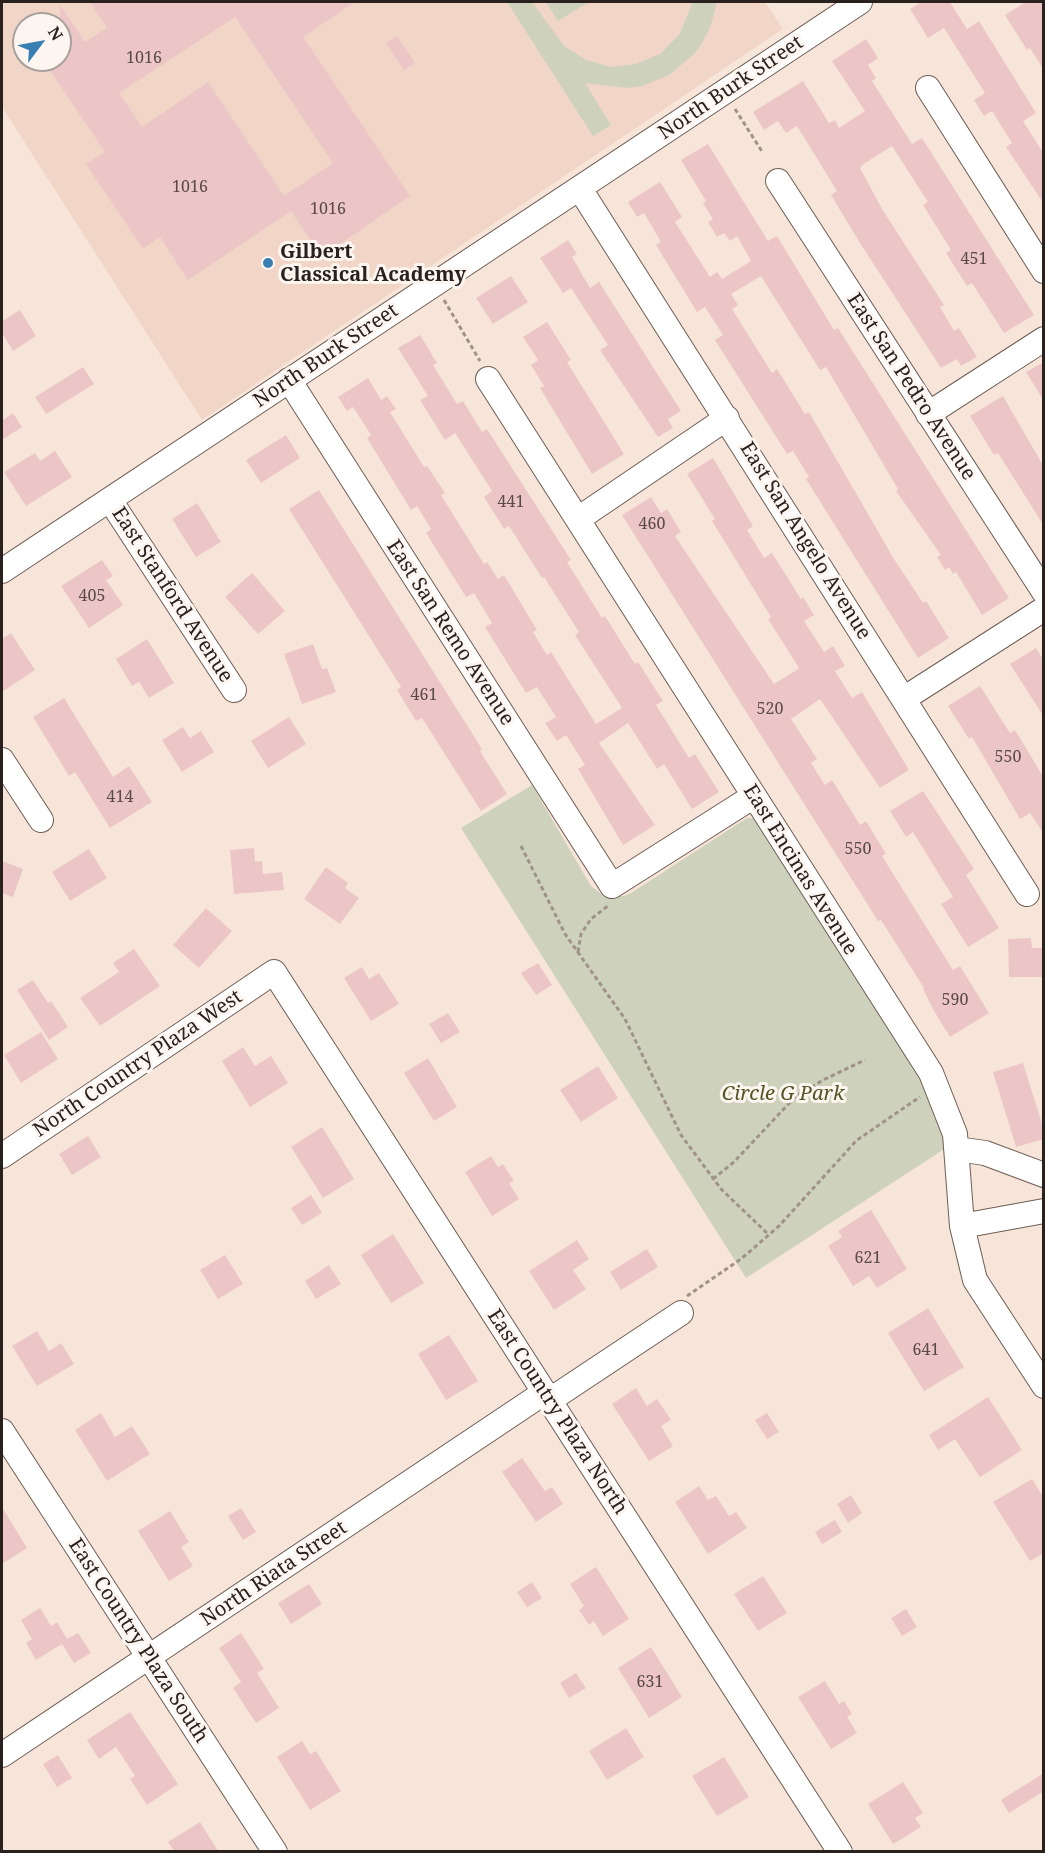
<!DOCTYPE html>
<style>
body{margin:0}
#map{position:relative;width:1045px;height:1853px;overflow:hidden;background:#f8e5da;font-family:"Noto Serif",serif}
canvas{display:block}
.frame{position:absolute;inset:0;border:3px solid #28211d;pointer-events:none}
.north{position:absolute;left:12px;top:12px;width:60px;height:60px;box-sizing:border-box;background:#fdf5f0;border:2px solid #a8a09c;border-radius:50%;rotate:58deg;font-size:16px;font-weight:700;line-height:24px;text-align:center;color:#28211d}
.north::after{content:'';display:block;margin:auto;width:21px;height:27px;background:#387fb4;clip-path:polygon(50% 0,100% 100%,50% 72%,0 100%)}
</style>
<div id="map">
<canvas width="1045" height="1853"></canvas>
<div class="frame"></div>
<div class="north">N</div>
</div>
<script>
const c = document.querySelector('canvas').getContext('2d');
c.lineJoin = 'round';
function fillPath(path, color) {
  c.fillStyle = color;
  c.fill(path, 'evenodd');
}
function toPath(rows) {
  const path = new Path2D();
  for (const r of rows) {
    path.moveTo(r[0], r[1]);
    for (let i = 2; i < r.length; i += 2) path.lineTo(r[i], r[i + 1]);
  }
  return path;
}
function stroke(path, color, width, dash) {
  c.strokeStyle = color;
  c.lineWidth = width;
  c.lineCap = dash ? 'butt' : 'round';
  c.setLineDash(dash || []);
  c.stroke(path);
}
function label(font, color, halo, rows, align = 'center') {
  c.font = font + ' "Noto Serif",serif';
  c.lineWidth = 6;
  c.setLineDash([]);
  c.textBaseline = 'middle';
  c.strokeStyle = halo;
  c.fillStyle = color;
  for (const [text, x, y, turn = 0] of rows) {
    c.save();
    c.translate(x, y);
    c.rotate((+turn || 0) * Math.PI / 180);
    c.textAlign = isNaN(turn) ? turn : align;
    if (halo) c.strokeText(text, 0, 0);
    c.fillText(text, 0, 0);
    c.restore();
  }
}
const built = toPath([
 [2,2,765,2,783,29,202,420,2,107],
 [24,24,60,24,60,60,24,60]
]);
const green = toPath([
 [507,2,532,2,564,46,586,60,611,67,636,64,660,54,679,35,693,2,717,2,710,28,702,43,693,55,669,75,642,86,627,88,585,83,611,125,593,136],
 [546,2,589,2,558,21],
 [532,785,591,886,603,895,624,896,631,893,747,818,755,818,927,1079,949,1146,746,1278,461,828]
]);
const building = toPath([
 [90,2,355,2,303,37,410,196,327,253,320,244,315,247,291,211,188,280,160,237,143,249,86,164,105,152,43,60,60,60,60,5,85,42,107,28],
 [235,17,333,163,284,196,208,82,142,127,119,93],
 [922,2,950,2,967,29,979,21,1036,113,1023,121,1044,154,1044,204,1006,147,1012,143,992,111,984,116,974,100,985,93,944,28,928,38,910,9],
 [1026,2,1040,2,1044,7,1044,70,1030,48,1027,50,1005,15],
 [397,36,415,63,404,70,386,43],
 [866,39,878,58,868,65,876,78,872,81,912,144,922,138,1034,315,1004,333,972,283,967,286,946,253,951,250,923,205,928,202,892,146,862,165,860,168,882,209,944,305,940,307,954,331,959,328,977,357,961,366,957,359,941,368,860,243,831,195,837,191,797,126,786,133,778,121,764,130,753,112,803,81,829,123,835,120,839,128,865,111,832,61],
 [708,144,768,241,777,236,834,330,838,328,1009,598,982,615,956,572,953,574,949,567,945,570,937,557,941,555,896,491,898,489,826,367,820,370,761,276,731,294,738,305,732,309,772,373,777,369,805,414,809,412,894,559,923,603,926,601,949,638,918,658,806,479,809,477,793,451,787,454,715,340,723,335,705,307,697,312,656,245,661,242,644,213,637,217,628,202,660,182,682,217,675,222,710,277,717,272,722,279,751,261,737,236,730,241,724,233,717,237,708,222,713,219,703,203,706,201,681,160],
 [568,240,577,254,572,257,590,288,599,282,681,411,668,419,673,428,658,437,600,350,608,345,571,288,563,293,540,258],
 [511,276,528,302,493,324,476,298],
 [20,310,36,336,13,351,2,333,2,321],
 [547,322,571,360,567,362,624,454,592,474,540,388,544,386,531,365,538,360,523,337],
 [420,335,437,363,433,365,457,404,463,401,482,432,487,429,571,560,567,562,602,618,605,616,635,664,638,662,663,701,656,705,689,758,695,754,719,792,692,809,664,764,657,769,628,723,599,743,655,825,623,845,578,769,585,765,566,735,557,741,545,723,556,717,537,687,526,693,485,627,492,623,474,593,466,597,426,533,431,529,417,506,411,510,367,438,371,435,353,407,347,411,338,397,368,378,381,400,387,396,396,409,390,412,424,467,427,466,445,493,441,495,484,564,487,562,498,579,504,575,537,630,533,632,547,655,551,652,596,724,622,708,575,635,579,632,544,577,542,578,509,526,504,529,484,497,492,491,455,433,445,440,420,400,428,396,398,348],
 [1044,362,1044,401,1026,372],
 [83,367,94,384,46,414,35,397],
 [1003,396,1044,467,1044,526,998,453,994,455,970,416],
 [13,413,22,427,2,440,2,421],
 [286,435,300,458,261,483,246,460],
 [55,451,72,477,26,506,4,472,35,453,40,461],
 [713,458,753,526,747,530,764,558,772,553,801,599,803,597,814,615,804,621,824,652,833,646,845,666,835,671,852,698,862,692,909,770,880,788,820,699,791,719,817,759,811,763,825,785,832,780,860,825,866,821,886,854,882,856,953,970,960,966,989,1013,950,1037,934,1011,923,989,924,988,881,920,878,921,622,515,651,497,661,513,667,509,681,532,675,536,774,684,795,671,799,668,768,619,771,617,712,521,715,519,687,474],
 [319,490,482,749,480,751,507,794,481,811,422,718,416,721,397,690,401,687,289,509],
 [197,503,221,542,196,557,172,519],
 [102,560,113,576,106,580,123,605,89,628,61,586],
 [252,573,285,611,258,634,225,597],
 [11,633,35,670,2,692,2,639],
 [147,639,174,683,149,698,139,682,132,686,116,659],
 [313,644,322,669,327,668,336,692,302,704,284,654],
 [1036,648,1044,661,1044,717,1010,664],
 [980,686,1010,733,1015,730,1044,778,1044,834,1030,813,1020,819,972,737,969,739,948,706],
 [64,698,113,777,129,766,152,802,110,828,75,772,69,776,33,717],
 [289,717,306,744,268,768,251,741],
 [183,727,190,738,201,731,214,752,182,772,162,740],
 [923,791,974,869,966,875,999,928,968,947,941,904,953,897,913,832,906,837,890,811],
 [254,848,255,862,262,861,263,874,282,872,284,890,234,894,230,850],
 [89,849,107,878,70,901,52,872],
 [2,861,23,869,13,897,2,893],
 [326,867,348,883,345,888,359,898,340,924,304,899],
 [206,908,232,931,199,968,173,945],
 [1031,938,1032,948,1044,948,1044,977,1009,977,1008,939],
 [134,949,160,986,100,1026,80,998,119,972,113,963],
 [538,963,552,985,536,995,521,973],
 [362,967,369,979,379,973,399,1004,371,1021,344,978],
 [33,980,48,1003,51,1001,68,1027,49,1040,17,990],
 [448,1013,460,1032,441,1043,429,1024],
 [41,1032,58,1059,21,1083,4,1055],
 [243,1047,255,1066,271,1056,288,1083,250,1107,222,1061],
 [428,1058,457,1107,434,1121,404,1073],
 [1023,1063,1044,1130,1044,1139,1016,1147,993,1072],
 [598,1066,618,1098,581,1122,560,1090],
 [322,1127,354,1179,323,1198,291,1147],
 [88,1136,101,1157,72,1175,59,1154],
 [491,1156,498,1167,503,1164,514,1181,509,1183,519,1199,492,1216,465,1172],
 [311,1195,322,1213,302,1225,291,1208],
 [871,1210,907,1269,877,1288,869,1276,853,1286,828,1246,842,1237,838,1231],
 [393,1234,424,1283,391,1303,361,1255],
 [577,1240,589,1259,573,1270,586,1289,554,1310,529,1271],
 [647,1249,658,1267,621,1290,610,1272],
 [225,1255,243,1284,218,1299,200,1270],
 [329,1265,341,1284,316,1299,305,1281],
 [928,1308,964,1367,924,1391,888,1333],
 [37,1331,49,1351,61,1343,74,1364,37,1386,12,1346],
 [449,1335,478,1381,446,1400,418,1354],
 [636,1388,647,1406,657,1399,671,1420,661,1426,673,1446,649,1461,612,1404],
 [988,1397,1022,1450,980,1477,955,1439,938,1450,929,1435],
 [101,1413,115,1437,132,1426,150,1454,107,1481,75,1430],
 [767,1413,779,1432,767,1439,755,1420],
 [522,1458,545,1491,552,1487,563,1504,536,1522,502,1472],
 [1032,1479,1044,1498,1044,1553,1030,1561,993,1502],
 [699,1486,708,1500,716,1496,729,1516,736,1512,747,1528,708,1554,675,1502],
 [851,1495,862,1513,848,1523,837,1504],
 [2,1507,27,1548,2,1564],
 [241,1508,256,1532,243,1540,228,1516],
 [170,1511,189,1542,181,1547,193,1566,169,1581,138,1531],
 [835,1520,842,1532,822,1544,815,1532],
 [596,1567,629,1619,603,1636,594,1621,589,1625,579,1610,584,1606,570,1584],
 [763,1576,787,1613,758,1631,734,1594],
 [532,1582,542,1598,527,1607,517,1592],
 [309,1584,322,1604,291,1624,278,1603],
 [40,1608,51,1626,57,1622,67,1639,78,1633,91,1653,74,1663,62,1644,36,1660,26,1643,32,1639,21,1620],
 [906,1609,917,1627,902,1636,891,1618],
 [241,1633,264,1669,257,1673,279,1708,256,1723,233,1688,241,1682,219,1648],
 [651,1647,682,1697,649,1718,618,1668],
 [576,1673,586,1688,569,1698,560,1683],
 [825,1681,839,1704,844,1701,852,1714,847,1717,857,1733,831,1749,798,1697],
 [130,1712,178,1784,147,1805,130,1779,135,1776,116,1747,99,1759,87,1740],
 [626,1728,644,1757,607,1780,589,1751],
 [302,1741,310,1754,316,1751,341,1791,310,1810,277,1757],
 [58,1755,72,1778,57,1787,43,1764],
 [724,1757,749,1797,717,1816,692,1776],
 [1044,1773,1044,1791,1009,1813,1001,1800],
 [903,1782,923,1813,915,1818,921,1827,893,1844,868,1804],
 [200,1822,218,1851,174,1851,168,1842]
]);
const path = toPath([
 [735,109,763,153],
 [444,300,480,361],
 [521,846,565,934,625,1019,681,1135,721,1189,769,1235],
 [578,952,581,934,591,919,609,905],
 [713,1179,734,1162,796,1096,825,1079,865,1060],
 [687,1296,741,1259,779,1226,857,1140,920,1097]
]);
const minor = toPath([
 [928,88,1044,271],
 [778,181,1044,592],
 [580,189,1027,894],
 [488,379,931,1073,955,1134,962,1226,975,1280,1044,1386],
 [289,380,612,886,754,796],
 [928,414,1044,339],
 [110,500,234,690],
 [578,519,727,418],
 [2,571,860,2],
 [905,698,1044,609],
 [2,760,41,820],
 [957,1149,985,1153,1044,1175],
 [2,1156,274,972,840,1852],
 [962,1226,1044,1211],
 [550,1400,681,1313],
 [2,1431,275,1852],
 [2,1755,545,1392]
]);
const markers = [
 [268,263,6,"#387fb4"]
];
const numberNames = [
 ["1016",144,58],
 ["1016",190,187],
 ["1016",328,209],
 ["451",974,259],
 ["441",511,502],
 ["460",652,524],
 ["405",92,596],
 ["461",424,695],
 ["520",770,709],
 ["550",1008,757],
 ["414",120,797],
 ["550",858,849],
 ["590",955,1000],
 ["621",868,1258],
 ["641",926,1350],
 ["631",650,1682]
];
const streetNames = [
 ["North Burk Street",731,88,-34],
 ["North Burk Street",326,356,-34],
 ["East San Pedro Avenue",911,387,57],
 ["East San Angelo Avenue",805,541,58],
 ["East Stanford Avenue",172,595,57],
 ["East San Remo Avenue",450,633,57],
 ["East Encinas Avenue",800,870,58],
 ["North Country Plaza West",138,1064,-34],
 ["East Country Plaza North",557,1412,57],
 ["North Riata Street",274,1574,-34],
 ["East Country Plaza South",138,1641,57]
];
const poiNames = [
 ["Gilbert",280,252],
 ["Classical Academy",280,275]
];
const parkNames = [
 ["Circle G Park",783,1094]
];
fillPath(built, '#f1d6c8');
fillPath(green, '#ced2bd');
fillPath(building, '#ecc6c7');
stroke(minor, '#6d5c53', 26);
stroke(path, '#a0928a', 3, [4.5, 3]);
stroke(minor, '#fff', 24);
for (const [x, y, r, color] of markers) {
  const dot = new Path2D();
  dot.arc(x, y, r, 0, 2 * Math.PI);
  c.fillStyle = color;
  c.fill(dot);
  stroke(dot, '#fdf5f0', 2);
}
label('16px', '#594a48', null, numberNames);
label('20px', '#28211d', '#fdf5f0', streetNames);
label('bold 20px', '#28211d', '#fdf5f0', poiNames, 'left');
label('italic 20px', '#4f5623', '#fdf5f0', parkNames);
</script>
